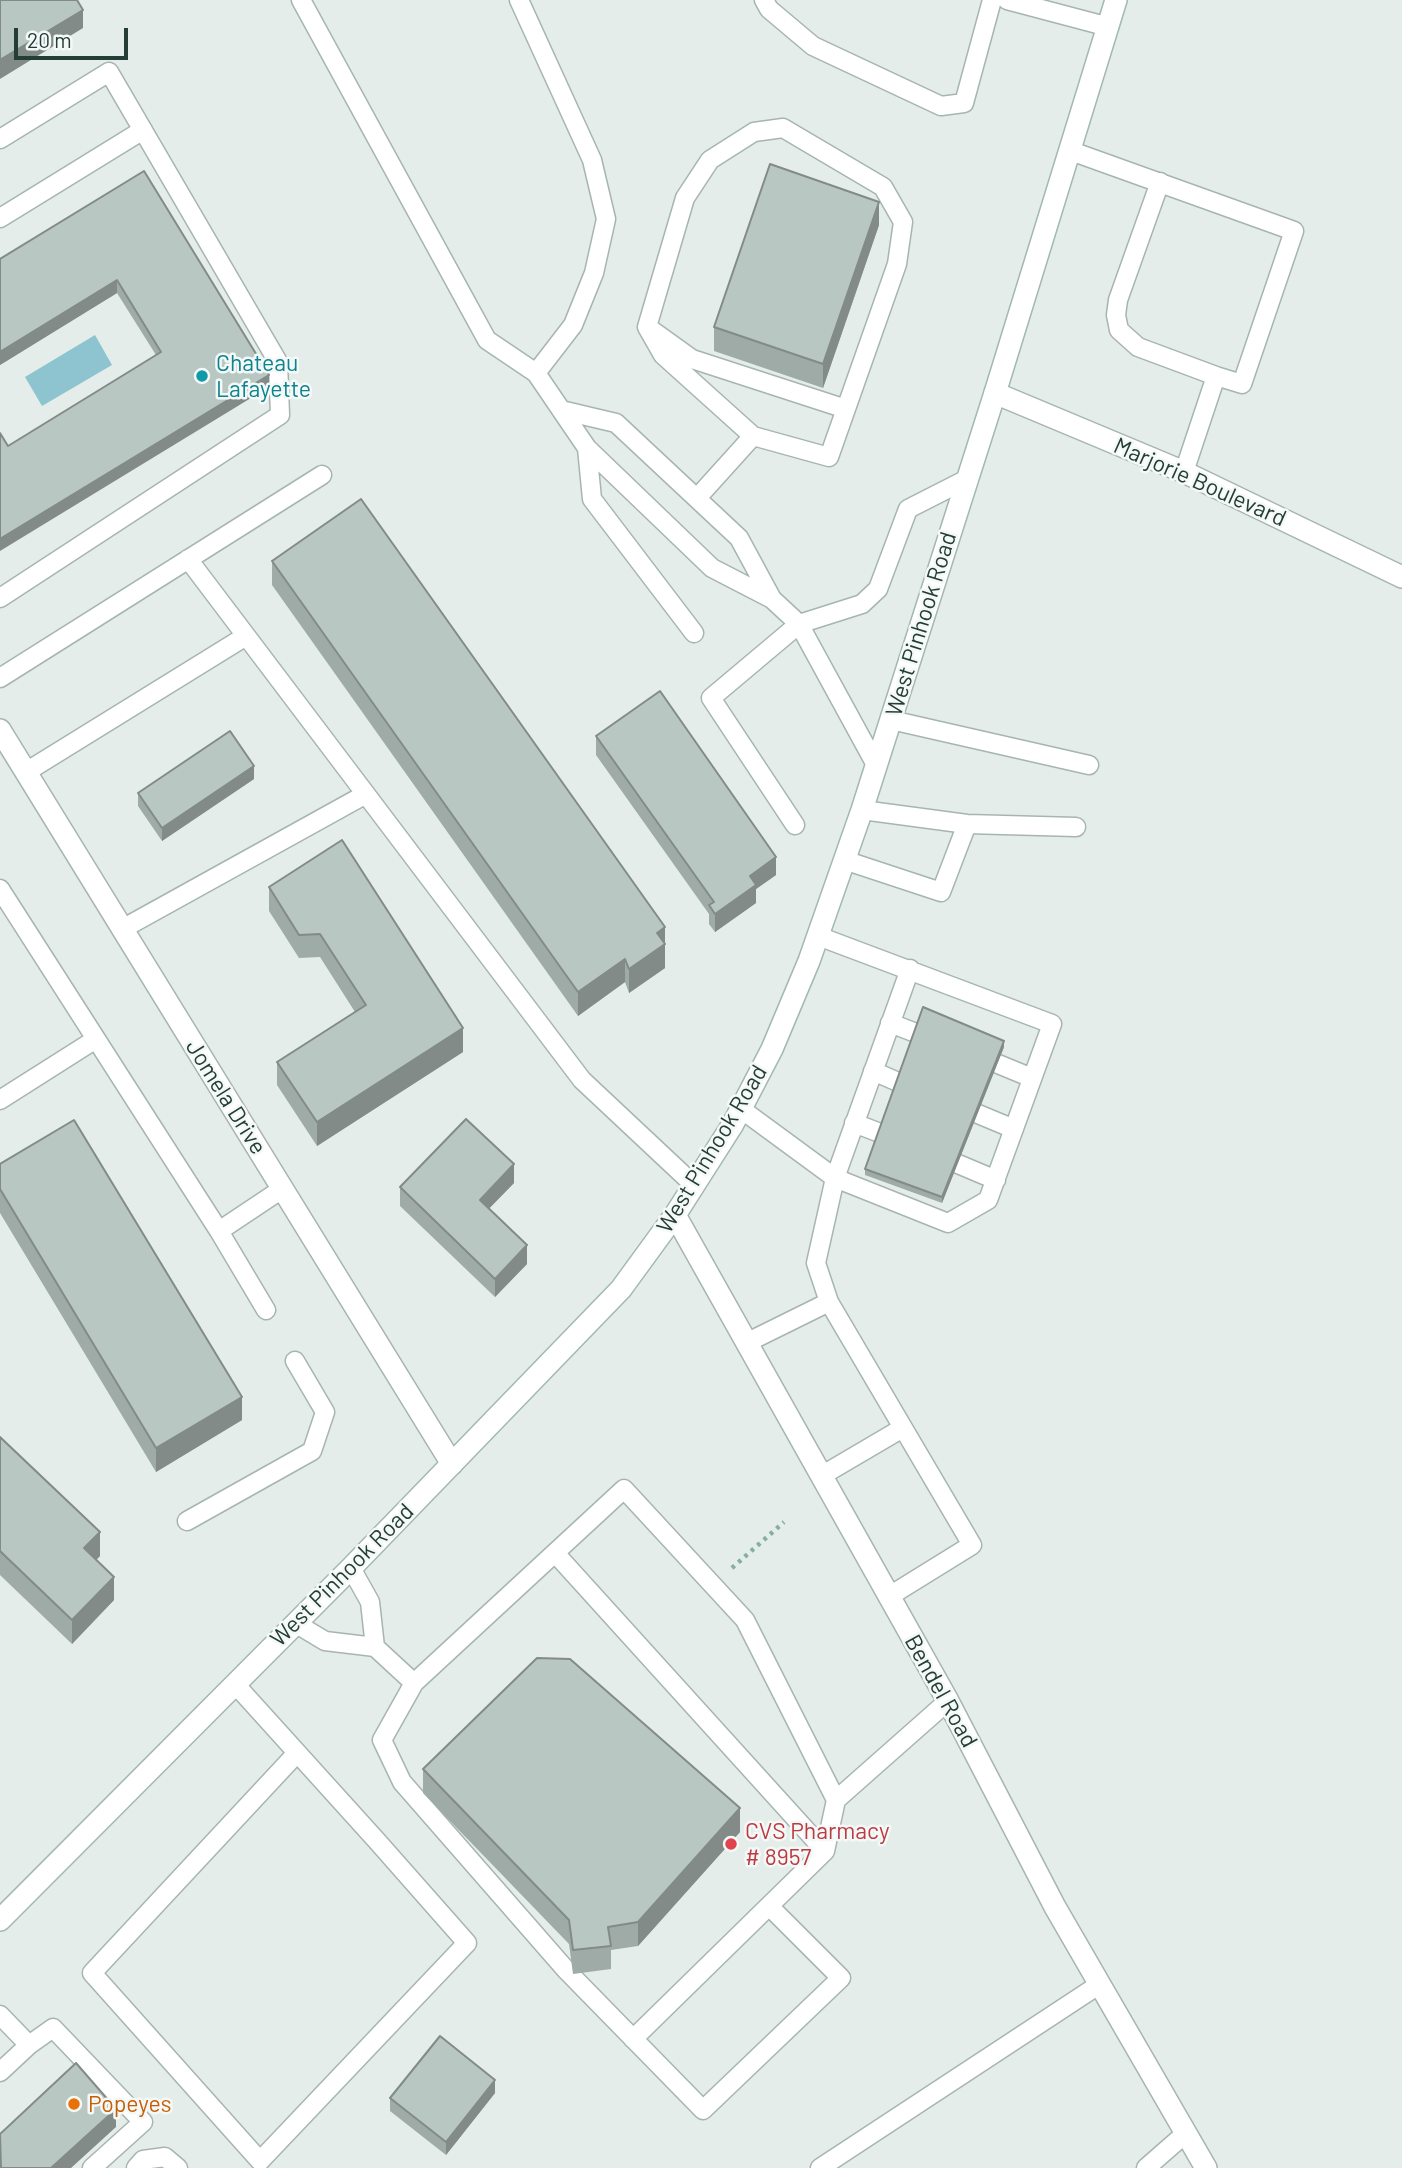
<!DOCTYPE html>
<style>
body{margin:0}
#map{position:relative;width:1402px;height:2168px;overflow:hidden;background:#e4ede9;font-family:Barlow,sans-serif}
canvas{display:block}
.scale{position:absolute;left:14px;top:28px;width:114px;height:32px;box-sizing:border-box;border:4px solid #243d37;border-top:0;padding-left:9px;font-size:21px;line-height:24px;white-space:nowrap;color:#243d37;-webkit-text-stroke:5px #f4f9f7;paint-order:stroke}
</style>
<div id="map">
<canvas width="1402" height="2168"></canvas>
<div class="scale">20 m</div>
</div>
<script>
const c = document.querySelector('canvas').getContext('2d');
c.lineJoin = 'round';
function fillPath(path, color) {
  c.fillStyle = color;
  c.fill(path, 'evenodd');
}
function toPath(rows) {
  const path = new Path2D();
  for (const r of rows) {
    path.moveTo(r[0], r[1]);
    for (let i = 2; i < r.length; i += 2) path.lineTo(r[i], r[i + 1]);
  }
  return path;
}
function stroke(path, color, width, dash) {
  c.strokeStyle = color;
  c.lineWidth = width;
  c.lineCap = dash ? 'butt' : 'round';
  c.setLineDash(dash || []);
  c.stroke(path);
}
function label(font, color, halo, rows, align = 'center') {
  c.font = font + ' Barlow,sans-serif';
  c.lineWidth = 5;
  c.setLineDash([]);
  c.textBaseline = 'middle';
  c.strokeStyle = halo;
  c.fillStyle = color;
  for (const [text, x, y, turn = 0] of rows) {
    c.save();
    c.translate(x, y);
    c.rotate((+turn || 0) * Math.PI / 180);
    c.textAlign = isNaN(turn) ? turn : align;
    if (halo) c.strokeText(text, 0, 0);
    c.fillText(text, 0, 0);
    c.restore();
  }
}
const water = toPath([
 [95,335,112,365,42,406,25,377]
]);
const path = toPath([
 [732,1568,784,1522]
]);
const service = toPath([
 [301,0,487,340,536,373,587,448,712,568,772,599,799,624,876,765],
 [519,0,592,160,606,219,594,273,573,325,536,373],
 [764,0,769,9,813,46,941,106,964,103,992,0],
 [1007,0,1109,27],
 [0,139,109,72,278,362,280,415,0,598],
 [1071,151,1294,231,1242,384,1216,376,1184,472],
 [1160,182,1118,300,1116,315,1119,330,1138,347,1216,376],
 [0,218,143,130],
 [653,331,692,359,846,409],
 [561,410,616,423,739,538,772,599],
 [587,448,592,499,694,633],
 [697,498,753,436,663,355,647,327,685,198,710,160,754,132,783,128,883,187,903,222,897,264,829,457,753,436],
 [188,559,582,1080,694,1185],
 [0,678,322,475],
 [891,720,1089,765],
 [26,772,246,636],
 [862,810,967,824,1076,827],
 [795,825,711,698,799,624,862,604,878,589,908,509,965,480],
 [844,860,941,892,967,824],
 [0,889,219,1231],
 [122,929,366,794],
 [890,1023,916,1033],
 [998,1064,1032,1078],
 [873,1071,898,1082],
 [0,1100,96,1039],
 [741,1109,835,1178,948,1223,988,1200,1052,1024,818,936],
 [978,1114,1014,1129],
 [854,1123,880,1133],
 [958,1164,996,1180],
 [266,1310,219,1231,282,1189],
 [746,1343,829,1302],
 [821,1476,901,1429],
 [187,1521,312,1451,325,1412,295,1361],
 [555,1553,825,1851],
 [351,1568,370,1602,375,1647],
 [888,1597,972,1545,829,1302,816,1263,835,1178,910,969],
 [295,1623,325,1641,375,1647,414,1683],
 [235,1684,377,1841,467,1943,260,2161,92,1973,297,1753],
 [770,1907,841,1978,703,2110,567,1971,402,1782,382,1740,414,1683,624,1489,745,1620,836,1800],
 [0,2015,29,2045,0,2072],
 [633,2039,825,1851,836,1800,948,1701],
 [29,2045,53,2028,143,2122,92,2168],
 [136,2168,143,2160,165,2157,178,2168],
 [820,2168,1100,1984],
 [1146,2168,1186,2133]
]);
const minor = toPath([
 [995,393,1184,472,1402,577],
 [0,730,452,1464]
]);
const tertiary = toPath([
 [675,1215,948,1701,1055,1907,1206,2168]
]);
const secondary = toPath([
 [0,1920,351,1568,621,1289,675,1215,733,1124,772,1049,809,961,862,810,995,393,1116,0]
]);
const wall = toPath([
 [144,171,269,387,8,446,156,355,117,293,0,365,0,259],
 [879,225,823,388,714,351,714,327],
 [272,561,665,927,665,968,629,993,625,982,578,1016,272,585],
 [596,736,776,875,756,889,756,903,715,932,709,924,709,914,596,755],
 [254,779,162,841,138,806,138,793],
 [269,887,463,1052,317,1146,277,1085,277,1062,355,1012,320,957,299,958,269,911],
 [1004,1047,942,1203,865,1175,865,1169],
 [0,1164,242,1420,156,1472,0,1213],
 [514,1183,489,1208,527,1264,495,1297,400,1206,400,1187],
 [0,1437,100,1556,96,1560,114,1600,72,1644,0,1575],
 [423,1769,740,1832,638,1946,611,1950,611,1969,573,1974,569,1944,423,1793],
 [495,2093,446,2155,390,2111,390,2098]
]);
const shadedWall = toPath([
 [83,10,83,28,0,79,0,60],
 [879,202,879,225,823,388,823,364],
 [117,280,117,293,0,365,0,352],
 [269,375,269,387,0,551,0,539],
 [254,766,254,779,162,841,162,828],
 [776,857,776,875,756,889,756,903,715,932,715,914,750,876],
 [665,927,665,968,629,993,629,969,657,933],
 [625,959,625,982,578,1016,578,992],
 [463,1028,463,1052,317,1146,317,1122],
 [1004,1041,1004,1047,942,1203,942,1197],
 [514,1164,514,1183,480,1218,480,1200],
 [527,1245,527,1264,495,1297,495,1279],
 [242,1397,242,1420,156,1472,156,1448],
 [100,1532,100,1556,84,1572,84,1548],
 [114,1577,114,1600,72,1644,72,1620],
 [740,1808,740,1832,638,1946,638,1922],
 [495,2080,495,2093,446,2155,446,2142],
 [116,2109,116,2127,71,2168,51,2168]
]);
const building = toPath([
 [0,0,77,0,83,10,0,60,0,0],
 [770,164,879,202,823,364,714,327,770,164],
 [144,171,269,375,0,539,0,433,8,446,161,352,117,280,0,352,0,259,144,171],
 [361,499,665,927,657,933,665,944,629,969,625,959,578,992,272,561,361,499],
 [660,691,776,857,750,876,756,885,715,914,709,905,714,902,596,736,660,691],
 [230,731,254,766,162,828,138,793,230,731],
 [342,840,463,1028,317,1122,277,1062,366,1005,320,934,299,935,269,887,342,840],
 [923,1007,1004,1041,942,1197,865,1169,923,1007],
 [466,1119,514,1164,480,1200,527,1245,495,1279,400,1187,466,1119],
 [74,1120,242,1397,156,1448,0,1189,0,1164,74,1120],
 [0,1437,100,1532,84,1548,114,1577,72,1620,0,1551,0,1437],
 [537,1658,570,1659,740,1808,638,1922,608,1927,611,1946,573,1950,569,1920,423,1769,537,1658],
 [440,2036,495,2080,446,2142,390,2098,440,2036],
 [76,2063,116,2109,51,2168,1,2168,0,2134,76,2063]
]);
const markers = [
 [202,376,7,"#0f9aa8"],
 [731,1844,7,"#e0444e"],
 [74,2104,7,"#e8710a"]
];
const cultureNames = [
 ["Chateau",216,363],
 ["Lafayette",216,389]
];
const streetNames = [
 ["Marjorie Boulevard",1200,482,24],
 ["West Pinhook Road",921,624,-73],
 ["Jomela Drive",226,1097,58],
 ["West Pinhook Road",712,1149,-59],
 ["West Pinhook Road",342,1575,-45],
 ["Bendel Road",941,1691,61]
];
const healthNames = [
 ["CVS Pharmacy",745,1831],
 ["# 8957",745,1857]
];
const foodNames = [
 ["Popeyes",88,2104]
];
fillPath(water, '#8ec4cf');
stroke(service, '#a7b5b0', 21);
stroke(minor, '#a7b5b0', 24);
stroke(tertiary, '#a7b5b0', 24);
stroke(secondary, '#a2b8b1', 24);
stroke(path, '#86afa2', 4.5, [3.5, 5]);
stroke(service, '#fff', 18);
stroke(minor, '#fff', 21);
stroke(tertiary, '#fff', 21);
stroke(secondary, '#fff', 21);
fillPath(wall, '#9faba7');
fillPath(shadedWall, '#828b88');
fillPath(building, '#b9c7c2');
stroke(building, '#828b88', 2);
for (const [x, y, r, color] of markers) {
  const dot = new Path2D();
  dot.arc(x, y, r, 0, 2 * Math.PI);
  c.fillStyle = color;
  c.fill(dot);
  stroke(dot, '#f4f9f7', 2.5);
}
label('23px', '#0d838f', '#f4f9f7', cultureNames, 'left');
label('23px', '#243d37', '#f4f9f7', streetNames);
label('23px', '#be3a42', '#f4f9f7', healthNames, 'left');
label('23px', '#c56008', '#f4f9f7', foodNames, 'left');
</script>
